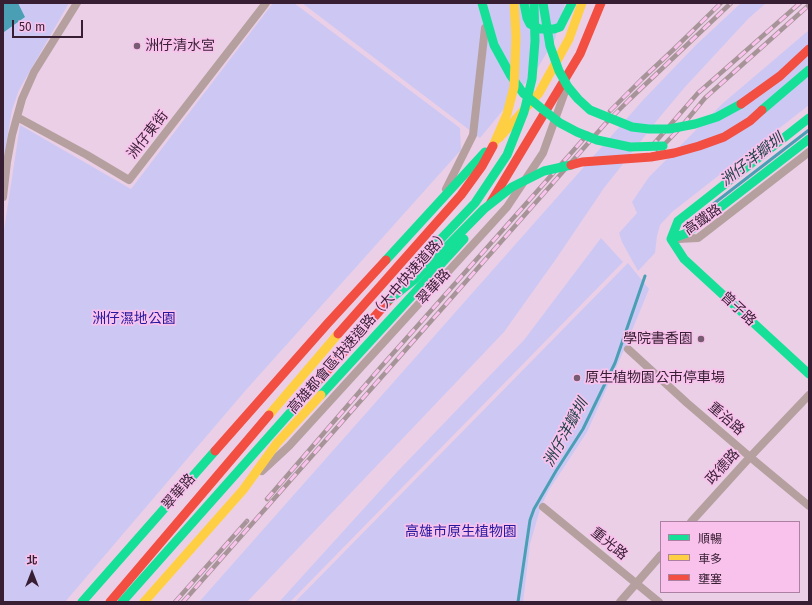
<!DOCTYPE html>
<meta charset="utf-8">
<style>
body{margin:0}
#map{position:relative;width:812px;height:605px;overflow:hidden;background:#ebcfe6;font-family:"Fira Sans","Noto Sans TC",sans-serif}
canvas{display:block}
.frame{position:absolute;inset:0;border:4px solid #381e33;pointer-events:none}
.legend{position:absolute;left:660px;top:521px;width:140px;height:72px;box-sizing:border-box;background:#f8c2ed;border:1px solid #ab80a3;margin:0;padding:5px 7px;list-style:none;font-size:12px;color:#381e33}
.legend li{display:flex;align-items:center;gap:8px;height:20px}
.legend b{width:20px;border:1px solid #ab80a3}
.north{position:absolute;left:12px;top:553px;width:40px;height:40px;-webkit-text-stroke:3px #f8c2ed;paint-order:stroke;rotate:0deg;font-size:11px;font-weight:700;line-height:16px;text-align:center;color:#381e33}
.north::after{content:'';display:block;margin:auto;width:14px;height:18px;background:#381e33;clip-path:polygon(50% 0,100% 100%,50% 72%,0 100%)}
.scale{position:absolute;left:12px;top:20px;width:71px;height:18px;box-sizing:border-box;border:2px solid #381e33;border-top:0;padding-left:5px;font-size:12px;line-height:14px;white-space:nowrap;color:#381e33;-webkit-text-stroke:3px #f8c2ed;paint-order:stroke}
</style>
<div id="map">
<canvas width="812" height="605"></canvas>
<div class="frame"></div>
<ul class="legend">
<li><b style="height:5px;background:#16e098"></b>順暢</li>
<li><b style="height:5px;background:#ffcf43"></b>車多</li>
<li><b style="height:5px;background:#f24e42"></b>壅塞</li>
</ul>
<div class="north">北</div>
<div class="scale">50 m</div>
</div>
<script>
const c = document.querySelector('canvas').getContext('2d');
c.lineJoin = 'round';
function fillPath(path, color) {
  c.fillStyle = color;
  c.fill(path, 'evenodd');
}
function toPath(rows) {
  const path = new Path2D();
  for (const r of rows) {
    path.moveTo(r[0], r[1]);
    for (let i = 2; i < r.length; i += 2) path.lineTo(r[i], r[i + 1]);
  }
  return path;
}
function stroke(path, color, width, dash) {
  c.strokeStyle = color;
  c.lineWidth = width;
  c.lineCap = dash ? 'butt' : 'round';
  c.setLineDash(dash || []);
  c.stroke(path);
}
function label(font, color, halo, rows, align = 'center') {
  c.font = font + ' "Fira Sans","Noto Sans TC",sans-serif';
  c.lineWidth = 3.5;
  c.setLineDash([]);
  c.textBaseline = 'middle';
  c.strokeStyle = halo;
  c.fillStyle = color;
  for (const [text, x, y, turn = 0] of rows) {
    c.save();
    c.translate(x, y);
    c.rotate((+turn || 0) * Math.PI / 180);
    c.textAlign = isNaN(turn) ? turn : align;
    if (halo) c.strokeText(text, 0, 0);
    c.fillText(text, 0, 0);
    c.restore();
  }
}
const green = toPath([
 [3,3,69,3,19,90,12,110,3,163],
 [273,3,294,3,460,128,461,150,245,391,65,602,3,602,3,237,20,125,131,189],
 [302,3,565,3,555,39,537,69,480,138],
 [741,3,766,3,748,19,685,87,659,118,604,188,556,259,504,332,247,602,199,602,644,99,696,45],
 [809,30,809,105,672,212,660,225,657,236,655,253,638,271,622,242,619,233,637,213,632,202,649,177,722,104],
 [601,238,623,262,290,602,279,602,397,472,524,340],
 [628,263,649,289,624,350,587,432,549,490,541,506,530,544,523,602,295,602]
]);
const water = toPath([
 [3,3,18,3,25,17,4,32,3,41]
]);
const stream = toPath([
 [690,222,809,130],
 [518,602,530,520,534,509,556,471,583,429,615,363,645,276]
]);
const street = toPath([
 [17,117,87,155,129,180,266,3],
 [446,189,473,135,485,28],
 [3,197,7,162,12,135,22,99,34,72,77,3],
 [678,239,698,238,809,152],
 [628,349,687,403,750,457,809,506],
 [262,471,289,446,507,207,543,153,567,86],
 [543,507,659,602],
 [691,522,750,457,809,395],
 [620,602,661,555]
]);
const fast = toPath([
 [524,3,527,18,530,24,540,29,554,29,560,27,572,3],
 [671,239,684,259,809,374],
 [671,239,678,221,809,118],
 [671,239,687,233,809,139],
 [386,260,485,152],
 [321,395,464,239],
 [82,602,215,451],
 [122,602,320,379]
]);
const slow = toPath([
 [499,138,539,93,569,39,582,3],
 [269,415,338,334],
 [144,602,243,490,277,443,321,395]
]);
const jam = toPath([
 [491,202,580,54,601,3],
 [320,379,390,299],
 [215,451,328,323,386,260],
 [110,602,269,415]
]);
const rail = toPath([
 [610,111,642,79,674,49,721,3],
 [651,147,698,93,800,3],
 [658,151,682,126,705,98,809,5],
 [267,499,380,368,588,134],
 [175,602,247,521],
 [183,602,605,124,630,99,731,3]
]);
const fastBridge = toPath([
 [482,3,494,45,511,76,523,93,541,108,560,123,577,132,597,140,630,147,663,146],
 [543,3,550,46,559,71,568,87,578,99,590,110,632,127,649,129,669,129,695,124,717,117,741,104],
 [762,110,809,70],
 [438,242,475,203,507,155,524,112,532,79,535,41,534,3],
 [390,299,414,280,484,209,512,187,544,171,571,165]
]);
const slowBridge = toPath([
 [493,146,507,114,514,87,516,37,514,3]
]);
const jamBridge = toPath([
 [741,104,780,76,809,49],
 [571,165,582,162,651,157,674,153,699,146,724,137,750,121,762,110],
 [338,334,461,195,482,166,493,146]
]);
const markers = [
 [137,46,4,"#775c72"],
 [701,339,4,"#775c72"],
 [577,378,4,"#775c72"]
];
const poiNames = [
 ["洲仔清水宮",145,46],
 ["學院書香園",693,339,"right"],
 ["原生植物園公巿停車場",585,378]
];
const streetNames = [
 ["洲仔東街",148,135,-52],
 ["高鐵路",703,220,-35],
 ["翠華路",434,287,-48],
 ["曾子路",738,309,43],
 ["高雄都會區快速道路（大中快速道路）",369,322,-49],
 ["重治路",726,419,41],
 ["政德路",723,467,-48],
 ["翠華路",179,492,-49],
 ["重光路",609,544,39]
];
const parkNames = [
 ["洲仔濕地公園",134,319],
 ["高雄市原生植物園",461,532]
];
const waterNames = [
 ["洲仔洋瓣圳",752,160,-38],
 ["洲仔洋瓣圳",566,433,-61]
];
fillPath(green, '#ccc8f3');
fillPath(water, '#4a9fb5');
stroke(stream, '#4a9fb5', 3);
stroke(street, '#b5a09f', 8);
stroke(fast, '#16e098', 9);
stroke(slow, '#ffcf43', 9);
stroke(jam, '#f24e42', 9);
stroke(rail, '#a79498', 4.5);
stroke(rail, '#f8c2ed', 3, [9]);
stroke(fastBridge, '#16e098', 9);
stroke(slowBridge, '#ffcf43', 9);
stroke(jamBridge, '#f24e42', 9);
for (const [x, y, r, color] of markers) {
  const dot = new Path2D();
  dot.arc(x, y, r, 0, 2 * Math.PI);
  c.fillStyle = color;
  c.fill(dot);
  stroke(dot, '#f8c2ed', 1.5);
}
label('14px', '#381e33', '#f8c2ed', poiNames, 'left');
label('14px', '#381e33', '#f8c2ed', streetNames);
label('14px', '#25189f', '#f8c2ed', parkNames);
label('italic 15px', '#204148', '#f8c2ed', waterNames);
</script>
